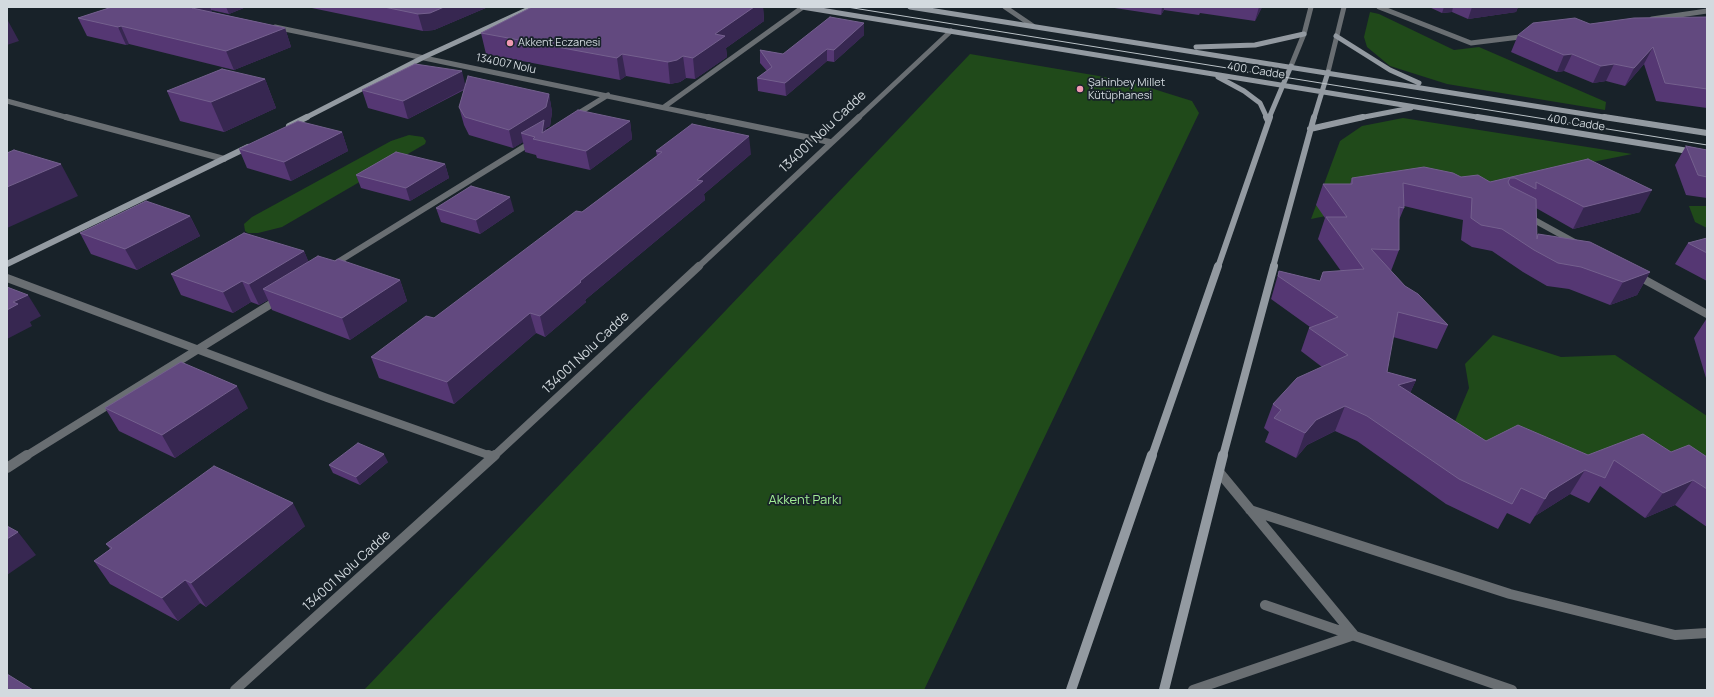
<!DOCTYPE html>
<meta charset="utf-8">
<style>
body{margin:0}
#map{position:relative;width:1714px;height:697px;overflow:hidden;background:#182229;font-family:Manrope,sans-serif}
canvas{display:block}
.frame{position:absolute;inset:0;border:8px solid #d3dadf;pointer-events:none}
</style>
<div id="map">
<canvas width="1714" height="697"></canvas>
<div class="frame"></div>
</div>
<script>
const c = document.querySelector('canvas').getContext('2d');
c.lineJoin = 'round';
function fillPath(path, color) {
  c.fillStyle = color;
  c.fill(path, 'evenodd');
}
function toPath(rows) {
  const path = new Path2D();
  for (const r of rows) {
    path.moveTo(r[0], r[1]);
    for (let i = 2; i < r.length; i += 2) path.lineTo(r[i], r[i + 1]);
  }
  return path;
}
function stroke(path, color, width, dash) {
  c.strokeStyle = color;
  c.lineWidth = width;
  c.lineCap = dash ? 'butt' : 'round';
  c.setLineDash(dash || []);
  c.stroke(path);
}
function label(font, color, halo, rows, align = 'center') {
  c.font = font + ' Manrope,sans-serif';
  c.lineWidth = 3.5;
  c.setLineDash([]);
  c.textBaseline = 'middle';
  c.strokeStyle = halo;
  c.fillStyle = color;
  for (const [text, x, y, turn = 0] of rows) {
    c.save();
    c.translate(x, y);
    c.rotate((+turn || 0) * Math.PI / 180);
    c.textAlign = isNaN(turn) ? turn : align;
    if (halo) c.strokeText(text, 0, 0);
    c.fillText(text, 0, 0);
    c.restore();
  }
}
const green = toPath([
 [1370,12,1379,14,1454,50,1479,47,1606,102,1605,110,1447,84,1390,66,1367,47,1364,37],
 [970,54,1128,81,1192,101,1199,113,924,690,364,690],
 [1403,118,1632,154,1311,219,1340,141,1362,126],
 [409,135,423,137,426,141,425,144,282,227,258,233,248,233,245,231,244,224,252,217,391,141],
 [1689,206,1707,206,1707,228,1695,222],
 [1493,335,1561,357,1615,355,1707,416,1707,463,1650,477,1448,438,1469,388,1465,364]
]);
const streetFar3 = toPath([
 [1005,7,1033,26],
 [1379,7,1471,43,1528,36],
 [1652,19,1707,11],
 [275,27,713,118],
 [1291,66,1304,34,1311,7],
 [1328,72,1344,7],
 [7,101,69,118],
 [664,107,803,7],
 [574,116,608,95],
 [858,118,951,31]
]);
const streetFar2 = toPath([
 [66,117,224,159],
 [708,117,830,142],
 [1527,216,1578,244],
 [333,265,532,142],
 [698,267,859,117]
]);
const streetFar1 = toPath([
 [1636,275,1707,314],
 [7,278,327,398,491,456],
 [26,456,279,299],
 [494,456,699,266]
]);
const street = toPath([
 [488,455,493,457],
 [7,468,27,455],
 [1250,510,1510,594,1675,635,1707,633],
 [1265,605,1512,690],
 [235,690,495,455],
 [1193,690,1354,635,1219,472]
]);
const secondaryFar3 = toPath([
 [802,7,1483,118],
 [910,7,1610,118],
 [1336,36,1390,70,1419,83],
 [1196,47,1255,45,1304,34],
 [1218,77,1244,91,1260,103,1267,118],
 [305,118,424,57,533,7],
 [1269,118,1291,66],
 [1314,118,1328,72],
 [1359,118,1411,108]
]);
const secondaryFar2 = toPath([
 [1266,117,1268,121],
 [1477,117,1707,154],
 [1604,117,1707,133],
 [289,126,307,117],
 [1310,129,1363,117],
 [7,264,248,147],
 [1218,267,1270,117],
 [1273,267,1314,117]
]);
const secondaryFar1 = toPath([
 [1152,456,1218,266],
 [1223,456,1274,266]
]);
const secondary = toPath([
 [1071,690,1152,455],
 [1164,690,1223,455]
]);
const tram = toPath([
 [847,7,1707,145]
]);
const wall = toPath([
 [112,7,246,7,229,14,211,10,212,12,285,28,291,47,234,70,129,44,126,45,87,36,78,18],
 [307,7,488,7,434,30,423,31],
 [532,7,763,7,764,21,726,48,727,57,695,79,686,78,680,82,670,84,626,76,620,80,486,54,481,33],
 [1108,7,1262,7,1255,21,1200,13,1199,15,1164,10,1161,15],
 [1429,7,1518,7,1516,12,1468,19,1452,12,1442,13],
 [1707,17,1707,108,1656,101,1644,64,1625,86,1606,81,1593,83,1564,71,1557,72,1511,52,1518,35,1590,24],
 [864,23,864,35,834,62,827,61,786,96,758,91,757,78,767,71,760,63,760,50,783,54],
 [265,79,276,108,224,132,180,121,167,91],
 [465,84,549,94,552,112,550,126,546,128,546,130,630,121,632,139,590,170,537,158,536,155,525,152,523,142,513,148,469,135,464,125,459,107,464,90,408,119,368,108,362,90],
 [342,132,348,151,291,181,247,168,239,149],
 [1686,146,1707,150,1707,198,1686,195,1675,165],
 [656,151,751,154,704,194,705,200,585,300,586,302,545,337,536,333,454,404,379,378,371,357,434,318,582,212,657,156],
 [1588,159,1640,212,1573,229,1536,208,1537,237,1538,234,1650,272,1637,295,1610,305,1569,289,1547,286,1523,272,1492,251,1472,247,1461,240,1463,220,1404,206,1404,208,1399,220,1399,250,1391,271,1405,286,1448,325,1437,349,1393,337,1387,372,1416,380,1410,393,1486,441,1588,455,1671,452,1707,457,1707,527,1675,505,1645,518,1600,486,1589,503,1570,494,1535,516,1530,524,1507,513,1498,529,1446,504,1357,441,1335,431,1307,445,1296,458,1265,442,1269,432,1264,428,1273,404,1322,367,1301,351,1309,328,1310,327,1271,299,1279,271,1320,281,1341,271,1318,239,1325,218,1316,205,1323,184,1350,184,1352,178,1461,177,1490,182],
 [445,164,449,178,410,201,361,188,356,175],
 [436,208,514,211,480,234,441,222],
 [190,216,200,236,137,270,91,254,80,233],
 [1707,238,1707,281,1675,264,1688,243],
 [304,251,308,261,400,280,407,301,350,340,272,310,268,300,259,305,251,302,233,313,181,295,171,274],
 [1707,318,1707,378,1706,378,1694,338],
 [105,408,248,408,175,458,119,431],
 [388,462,360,485,333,473,329,465],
 [305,526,206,607,200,603,178,621,110,584,94,561,110,549,106,544]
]);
const shadedWall = toPath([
 [194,7,210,7,215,19,192,8],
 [226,7,246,7,229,14],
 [444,7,488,7,434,30,423,31,418,14],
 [754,7,763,7,764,21,726,48,727,57,695,79,693,58,715,34],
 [1162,7,1164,7,1164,10,1161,15],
 [1259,7,1262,7,1255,21],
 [1444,7,1453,7,1452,12,1442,13],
 [1472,7,1518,7,1516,12,1468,19],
 [7,19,19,41,7,45],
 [864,23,864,35,834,62,834,50],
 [121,26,129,44,126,45,118,27],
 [285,28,291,47,234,70,226,51],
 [1653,47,1644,64,1625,86,1634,68],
 [827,49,827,61,786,96,785,83],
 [622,54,626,76,620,80,617,58],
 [1572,54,1564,71,1557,72,1564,55],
 [683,56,686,78,680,82,670,84,668,62],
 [1614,64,1606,81,1593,83,1601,66],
 [462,71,466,88,408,119,403,101],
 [265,79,276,108,224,132,211,102],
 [549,94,552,112,550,126,546,128,548,138,542,133,521,133,523,142,513,148,509,130],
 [630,121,632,139,590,170,586,151],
 [342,132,348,151,291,181,284,162],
 [749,136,751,154,704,194,705,200,585,300,586,302,545,337,540,316,697,180],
 [61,164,78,196,7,228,7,187],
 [445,164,449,178,410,201,406,188],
 [1652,190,1640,212,1573,229,1584,207],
 [510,197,514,211,480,234,476,220],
 [190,216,200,236,137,270,125,249],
 [304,251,313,272,263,289,268,300,259,305,249,284],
 [1650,272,1637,295,1610,305,1623,282],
 [400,280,407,301,350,340,342,318],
 [242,281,251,302,233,313,223,292],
 [28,295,41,316,30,322,32,326,7,339,7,310,13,302],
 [530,313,536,333,454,404,447,382],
 [1416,380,1405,404,1398,385],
 [237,386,248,408,175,458,162,435],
 [1345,406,1335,431,1307,445,1296,458,1305,433,1316,420],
 [384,454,388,462,360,485,356,477],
 [1585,470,1570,494,1535,516,1549,492],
 [1693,480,1675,505,1645,518,1663,493],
 [293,503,305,526,206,607,191,583],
 [18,532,36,555,7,575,7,539],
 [185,580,200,603,178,621,162,598]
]);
const building = toPath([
 [112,7,194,7,192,8,285,28,226,51,121,26,118,27,78,18,112,7],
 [384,7,444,7,430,13,418,14,384,7],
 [532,7,754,7,715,34,725,36,693,58,683,56,677,60,668,62,622,54,617,58,481,33,532,7],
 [830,17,864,23,834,50,827,49,785,83,757,78,772,67,760,50,783,54,830,17],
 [1707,17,1707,89,1665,83,1653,47,1634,68,1614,64,1601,66,1572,54,1564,55,1518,35,1533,23,1575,18,1590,24,1634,18,1707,17],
 [415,64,462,71,403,101,362,90,415,64],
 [222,69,265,79,211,102,167,91,222,69],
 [468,76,549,94,546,107,509,130,465,117,459,107,468,76],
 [578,110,630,121,586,151,533,139,535,137,521,133,544,120,542,133,578,110],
 [298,121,342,132,284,162,239,149,298,121],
 [692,124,749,136,697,180,703,181,580,281,581,282,540,316,530,313,447,382,371,357,426,316,434,318,576,211,582,212,662,152,656,151,692,124],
 [1686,146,1707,150,1707,177,1698,175,1686,146],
 [14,150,61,164,7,187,7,153,14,150],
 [396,152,445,164,406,188,356,175,396,152],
 [1588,159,1652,190,1584,207,1536,182,1536,189,1515,178,1510,178,1508,182,1510,186,1536,199,1537,239,1538,234,1590,242,1650,272,1623,282,1581,267,1558,263,1534,250,1502,229,1481,225,1471,218,1472,198,1403,183,1404,208,1399,207,1399,250,1371,249,1405,286,1418,294,1448,325,1398,312,1387,372,1416,380,1398,385,1486,441,1518,425,1588,455,1643,434,1671,452,1689,445,1707,457,1707,489,1693,480,1663,493,1614,460,1605,478,1585,470,1549,492,1545,499,1521,488,1512,504,1459,479,1367,416,1345,406,1316,420,1305,433,1274,418,1281,410,1273,404,1297,378,1348,355,1309,328,1338,317,1278,276,1279,271,1320,281,1323,272,1364,269,1326,217,1347,217,1323,184,1352,184,1352,178,1424,167,1453,173,1461,177,1478,175,1490,182,1588,159],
 [471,186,510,197,476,220,436,208,471,186],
 [146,201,190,216,125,249,80,233,146,201],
 [244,233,304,251,249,284,242,281,223,292,171,274,244,233],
 [1707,238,1707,253,1688,243,1707,238],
 [318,256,335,261,338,259,400,280,342,318,263,289,318,256],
 [7,287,28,295,13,302,18,304,7,310,7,287],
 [181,362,237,386,162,435,105,408,181,362],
 [358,443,384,454,356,477,329,465,358,443],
 [214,466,293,503,191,583,185,580,162,598,94,561,112,548,106,544,214,466],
 [7,526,18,532,7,539,7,526],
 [7,674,33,690,7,690,7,674]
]);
const markers = [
 [510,43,4,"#f19ab2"],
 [1080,89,4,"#f19ab2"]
];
const farPoinames = [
 ["Akkent Eczanesi",518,43],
 ["Şahinbey Millet",1088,83],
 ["Kütüphanesi",1088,96]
];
const farStreetnames = [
 ["134007 Nolu",506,64,12],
 ["400. Cadde",1256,71,9],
 ["400. Cadde",1576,123,9]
];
const streetNames = [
 ["134001 Nolu Cadde",823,132,-43],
 ["134001 Nolu Cadde",586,353,-43],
 ["134001 Nolu Cadde",347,571,-42]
];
const parkNames = [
 ["Akkent Parkı",805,500]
];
fillPath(green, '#204a1a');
stroke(streetFar3, '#696e72', 5);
stroke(streetFar2, '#696e72', 6);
stroke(streetFar1, '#696e72', 8);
stroke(street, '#696e72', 10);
stroke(secondaryFar3, '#939aa1', 5);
stroke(secondaryFar2, '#939aa1', 6);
stroke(secondaryFar1, '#939aa1', 8);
stroke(secondary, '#939aa1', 10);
stroke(tram, '#bbc3c8', 1);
fillPath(wall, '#553773');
fillPath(shadedWall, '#372751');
fillPath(building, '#62497f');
stroke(building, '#74608e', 1);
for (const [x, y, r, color] of markers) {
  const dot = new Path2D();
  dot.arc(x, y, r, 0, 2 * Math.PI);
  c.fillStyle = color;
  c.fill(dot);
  stroke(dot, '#182229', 1.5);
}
label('11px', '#d3dadf', '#182229', farPoinames, 'left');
label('11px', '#d3dadf', '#182229', farStreetnames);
label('13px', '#d3dadf', '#182229', streetNames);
label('13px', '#a1ed95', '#182229', parkNames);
</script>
